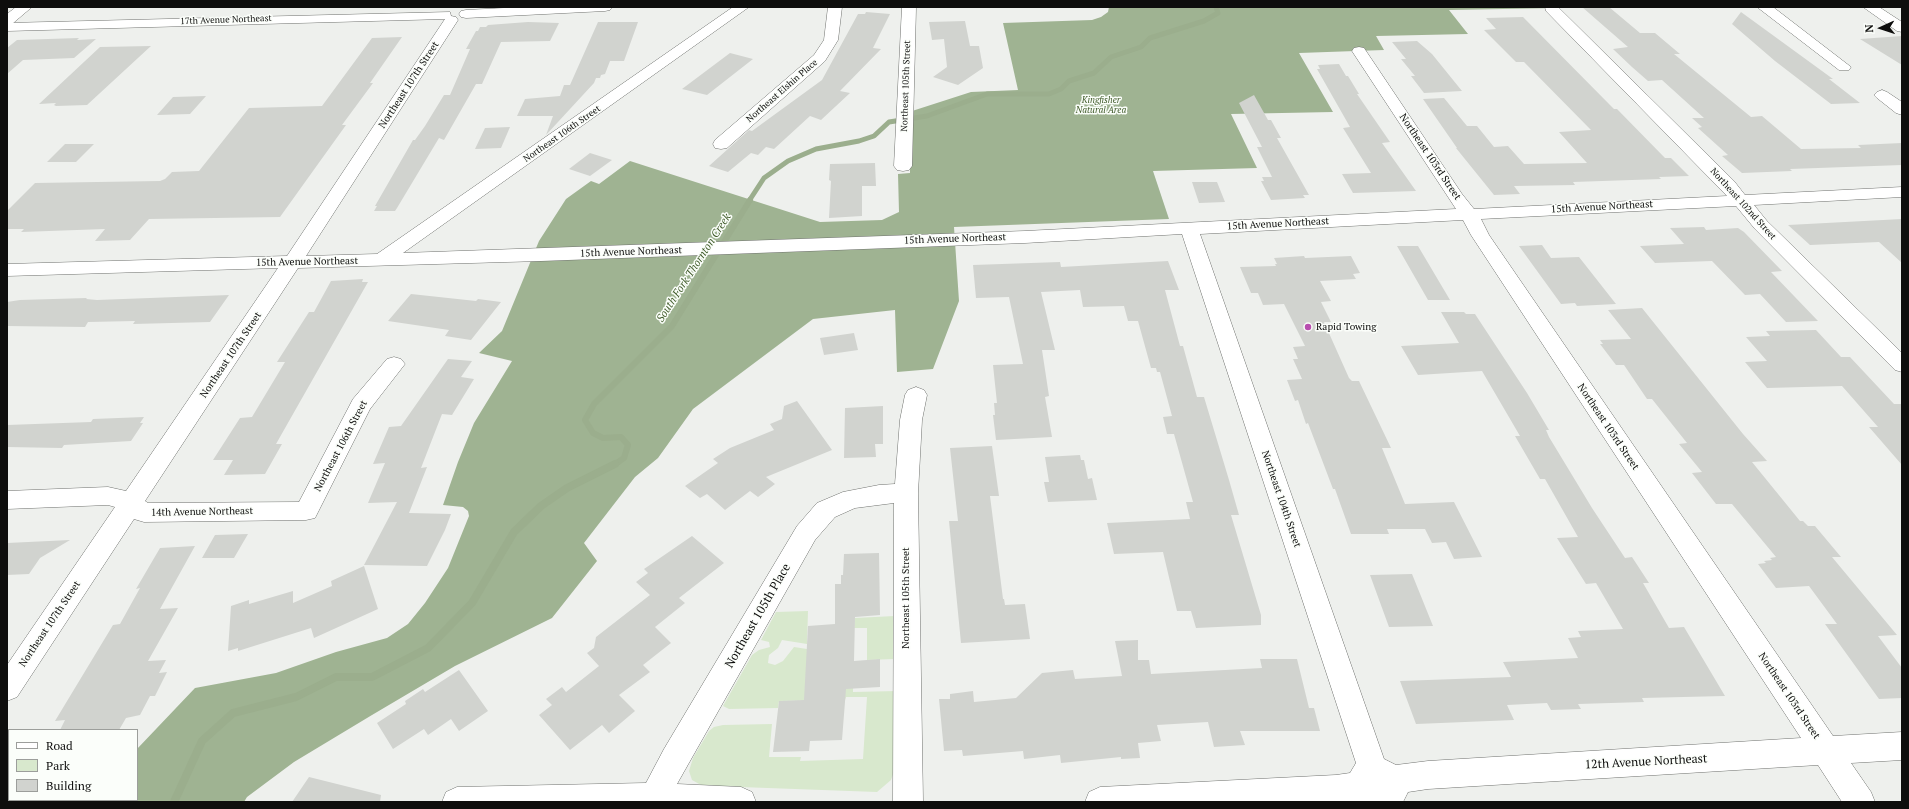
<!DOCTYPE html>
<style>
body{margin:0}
#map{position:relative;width:1909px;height:809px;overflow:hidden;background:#eef0ed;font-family:"PT Serif",serif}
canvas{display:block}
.frame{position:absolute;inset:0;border:8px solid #0e0e0d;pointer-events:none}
.legend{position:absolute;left:8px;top:729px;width:130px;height:72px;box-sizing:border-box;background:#fbfefa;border:1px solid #9c9e9b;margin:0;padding:5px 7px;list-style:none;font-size:12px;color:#0e0e0d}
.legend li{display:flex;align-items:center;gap:8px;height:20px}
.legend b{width:20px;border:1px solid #9c9e9b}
.north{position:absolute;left:1861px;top:8px;width:40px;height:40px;-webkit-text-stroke:3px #fbfefa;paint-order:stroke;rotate:267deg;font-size:11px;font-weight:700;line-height:16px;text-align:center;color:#0e0e0d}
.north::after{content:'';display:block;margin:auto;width:14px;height:18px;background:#0e0e0d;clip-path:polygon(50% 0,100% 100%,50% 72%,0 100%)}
</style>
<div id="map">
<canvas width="1909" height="809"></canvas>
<div class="frame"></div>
<ul class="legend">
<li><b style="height:5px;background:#fff"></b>Road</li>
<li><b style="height:11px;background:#d8e8cd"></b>Park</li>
<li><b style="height:11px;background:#d1d3cf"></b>Building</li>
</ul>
<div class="north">N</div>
</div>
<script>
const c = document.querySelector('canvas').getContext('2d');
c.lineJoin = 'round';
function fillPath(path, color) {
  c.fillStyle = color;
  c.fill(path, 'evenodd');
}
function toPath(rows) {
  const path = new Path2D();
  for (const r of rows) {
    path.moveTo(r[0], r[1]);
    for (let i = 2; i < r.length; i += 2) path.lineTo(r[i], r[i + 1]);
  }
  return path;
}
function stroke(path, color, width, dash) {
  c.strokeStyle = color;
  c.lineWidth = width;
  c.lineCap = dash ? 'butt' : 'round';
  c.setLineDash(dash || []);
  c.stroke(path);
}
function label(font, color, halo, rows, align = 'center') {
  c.font = font + ' "PT Serif",serif';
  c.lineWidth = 3;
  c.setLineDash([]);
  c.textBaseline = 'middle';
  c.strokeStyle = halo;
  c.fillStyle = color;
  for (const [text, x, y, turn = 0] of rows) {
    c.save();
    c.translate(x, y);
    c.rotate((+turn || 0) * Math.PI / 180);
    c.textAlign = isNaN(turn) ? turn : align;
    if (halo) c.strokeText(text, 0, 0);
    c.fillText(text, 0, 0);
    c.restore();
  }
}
const green = toPath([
 [808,611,807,644,782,640,778,648,769,655,768,663,775,665,783,661,794,647,807,649,853,683,853,692,897,691,895,769,891,780,877,792,713,786,701,785,692,780,689,771,693,758,709,731,714,727,723,725,772,724,769,757,801,757,800,761,863,759,867,697,846,697,845,700,779,701,778,708,729,709,723,706,752,655,759,650,770,647,769,642,761,640,776,612],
 [895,616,895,659,867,660,867,628,854,628,855,618]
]);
const forest = toPath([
 [1109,7,1557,8,1449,10,1468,34,1376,36,1384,50,1299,53,1333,112,1231,114,1257,168,1153,171,1169,219,954,227,959,301,933,369,897,372,895,310,813,319,693,409,658,458,635,477,584,543,597,561,552,618,455,666,372,715,294,762,247,797,244,802,106,802,107,800,137,800,137,749,195,688,276,673,336,652,387,638,408,624,425,603,448,568,469,516,468,511,463,507,443,505,458,462,474,423,512,361,479,353,502,331,539,241,566,199,591,181,599,184,630,161,820,222,882,220,899,212,898,174,910,173,909,112,971,92,1018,90,1003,23,1092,20,1101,17,1108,12]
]);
const streamFar2 = toPath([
 [749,201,764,178,788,161,816,149,859,141,874,136,889,122,927,116,987,94,1049,94,1061,89,1069,81,1094,73,1111,57,1141,47,1150,38,1204,21,1218,13,1216,7]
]);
const streamFar1 = toPath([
 [614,465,624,458,628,445,621,437,603,438,593,433,585,420,594,404,672,326,750,200]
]);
const stream = toPath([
 [174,802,202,741,233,713,296,697,336,677,372,677,428,648,472,603,514,532,541,506,567,488,615,464]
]);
const building = toPath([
 [1582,7,1609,7,1640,33,1655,33,1680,54,1674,54,1751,117,1762,116,1801,149,1861,148,1858,145,1902,143,1902,165,1790,169,1792,171,1742,173,1722,156,1728,155,1698,128,1702,127,1692,118,1704,118,1662,80,1648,81,1632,67,1613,49,1628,47],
 [866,12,890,14,873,48,881,49,840,91,850,93,821,120,810,116,774,149,766,147,758,155,751,153,728,172,709,166,749,130,752,131,822,80,858,14,865,14],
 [1741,12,1833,79,1829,79,1860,103,1831,104,1775,61,1732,24],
 [1523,17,1610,105,1614,109,1617,109,1665,158,1671,158,1689,176,1659,177,1661,179,1573,182,1575,185,1514,186,1520,194,1494,195,1456,148,1457,148,1423,99,1444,98,1467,126,1477,126,1494,147,1508,146,1524,164,1587,163,1559,132,1591,130,1524,62,1516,62,1484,30,1496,29,1486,18],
 [965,21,970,46,979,46,983,68,958,85,933,77,947,67,944,39,932,40,929,22],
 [528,22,559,23,550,41,501,42,482,84,476,84,444,140,439,138,397,208,395,211,374,211,377,206,375,206,413,140,415,140,425,126,444,95,450,95,470,49,466,49,476,31,478,31,480,27,486,27,488,25],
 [598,22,638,22,624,61,610,61,605,74,601,75,600,78,596,78,594,83,546,135,553,116,517,116,525,99,560,96,564,85,570,85],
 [1902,36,1902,65,1860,39],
 [402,37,370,83,373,83,342,125,346,125,280,217,149,219,130,240,95,241,105,229,21,232,24,229,7,229,7,211,35,183,160,181,165,179,172,172,199,171,249,108,322,106,372,38],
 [79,38,77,40,96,39,74,58,23,60,7,74,7,48,17,40],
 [1417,41,1432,54,1462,91,1424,93,1411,76,1415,76,1401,59,1406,59,1392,42],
 [151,46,87,105,56,106,54,105,56,103,39,104,100,47],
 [730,53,753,59,707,95,682,89],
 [1339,64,1346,76,1348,76,1359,94,1357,94,1390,142,1382,143,1416,191,1353,193,1342,174,1371,173,1343,128,1350,127,1317,69,1320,69,1318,65],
 [1254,95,1268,120,1271,120,1281,138,1277,138,1309,195,1303,195,1305,198,1271,200,1261,181,1264,181,1262,177,1272,177,1257,147,1262,147,1239,103],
 [206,96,190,114,157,115,173,97],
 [510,127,501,148,475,149,485,128],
 [65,144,94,144,76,162,47,162],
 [590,153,612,160,590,176,569,169],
 [875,163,876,186,862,186,862,216,829,218,831,181,829,180,830,164],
 [1192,182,1217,182,1225,202,1199,203],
 [1902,219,1902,263,1879,242,1810,245,1788,225],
 [1704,227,1706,230,1738,228,1744,232,1782,271,1771,272,1818,321,1786,322,1760,294,1745,295,1712,261,1655,263,1640,246,1684,244,1670,228],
 [1542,245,1551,258,1579,257,1616,304,1577,306,1575,303,1561,304,1519,246],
 [1397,246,1418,246,1450,300,1428,300],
 [1304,256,1305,258,1351,256,1360,273,1353,274,1356,279,1320,281,1331,301,1321,302,1331,322,1324,322,1349,378,1352,381,1359,381,1391,448,1382,448,1405,504,1454,502,1482,557,1454,559,1446,542,1432,543,1425,529,1387,529,1389,534,1351,534,1335,489,1333,489,1308,423,1306,424,1298,400,1295,401,1287,380,1302,379,1293,359,1298,359,1293,347,1305,346,1284,304,1263,305,1258,293,1251,293,1240,267,1276,266,1275,264,1277,264,1274,258],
 [1168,261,1179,290,1165,290,1180,346,1183,346,1197,397,1204,397,1229,480,1239,515,1231,515,1261,615,1261,625,1196,628,1191,611,1177,611,1163,552,1114,554,1107,523,1190,519,1186,502,1193,502,1174,434,1167,434,1163,417,1172,416,1160,372,1157,372,1156,368,1151,368,1138,321,1128,321,1124,306,1083,307,1080,290,1041,292,1055,350,1042,350,1049,396,1045,397,1052,437,996,440,993,415,995,415,994,403,997,403,993,365,1023,364,1009,297,976,298,973,265,1060,262,1061,267],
 [363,279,362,282,368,282,276,444,282,444,265,474,224,475,233,460,213,460,240,418,252,417,285,362,277,362,309,312,314,312,331,281],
 [411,294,476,301,478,299,501,302,471,340,445,336,449,330,388,321],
 [229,295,210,322,133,324,135,321,88,322,85,327,7,326,7,302,20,300,87,298,86,299,97,300],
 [1642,308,1743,434,1767,461,1752,462,1800,521,1803,521,1808,526,1815,526,1841,557,1832,557,1897,635,1878,636,1902,668,1902,698,1879,699,1825,624,1837,624,1809,586,1776,588,1758,564,1766,563,1764,561,1772,560,1770,558,1776,557,1732,504,1716,504,1692,473,1702,472,1679,444,1687,443,1652,399,1647,399,1624,365,1616,365,1600,344,1603,344,1600,340,1631,339,1608,310],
 [1441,312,1464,312,1466,314,1475,314,1527,393,1549,430,1546,430,1549,437,1592,508,1625,558,1632,557,1649,583,1643,583,1669,628,1684,627,1725,696,1642,698,1644,702,1578,704,1581,709,1551,710,1547,703,1507,705,1514,720,1416,724,1400,681,1511,677,1503,662,1578,658,1568,638,1581,637,1578,631,1623,629,1596,583,1586,584,1557,538,1578,537,1545,479,1540,479,1515,436,1520,436,1482,371,1418,375,1401,346,1459,343],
 [1816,330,1841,357,1850,357,1894,404,1902,404,1902,465,1869,427,1878,427,1842,386,1767,388,1745,362,1767,361,1746,337,1770,336,1766,331],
 [854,333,858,350,824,355,820,338],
 [448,359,472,361,461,377,474,379,452,415,442,414,421,468,427,467,409,513,451,514,445,530,427,566,364,565,397,502,368,503,385,463,373,464,389,427,401,426],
 [797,401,832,450,766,477,775,484,758,497,750,491,725,510,707,494,700,498,685,486,718,463,713,459,730,448,774,430,770,424,782,419,784,406],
 [883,406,883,444,875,444,876,457,844,458,845,408],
 [144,417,140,423,143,423,131,441,64,445,62,448,7,447,7,425,91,422,93,419],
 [992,446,999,496,990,496,1003,599,1004,599,1005,605,1025,604,1030,639,961,643,949,521,958,521,950,448],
 [1080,455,1081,460,1084,460,1088,479,1092,478,1097,500,1048,502,1044,482,1049,482,1045,457],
 [248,534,234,558,202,558,215,535],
 [692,536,724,563,679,598,685,603,655,627,671,643,643,665,650,672,619,695,635,711,609,733,602,725,570,750,539,715,552,705,546,699,562,687,566,692,599,666,587,653,594,648,596,637,650,595,636,582,648,573,644,569],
 [70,540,40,558,29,574,7,575,7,543],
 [195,546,160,609,178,608,148,661,166,660,159,673,167,672,155,696,150,696,140,715,126,718,119,730,60,730,65,720,55,721,113,625,120,624,140,588,136,589,160,548],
 [879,553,880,615,855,617,854,661,880,659,880,687,846,689,842,740,810,741,809,751,773,752,779,701,804,700,808,626,835,624,835,584,841,584,841,575,843,575,844,554],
 [364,566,378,609,314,638,311,628,238,651,238,648,228,651,231,606,249,600,249,604,293,591,293,603,332,586,331,581],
 [1412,574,1433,626,1389,627,1370,575],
 [1138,640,1138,660,1149,660,1151,674,1262,668,1260,659,1297,659,1309,708,1314,708,1320,731,1240,731,1245,745,1214,747,1208,722,1157,725,1161,741,1138,743,1140,758,1121,759,1121,757,1061,763,1060,755,1024,759,1023,751,963,756,962,750,944,751,939,699,950,699,950,694,973,691,974,702,1016,698,1042,673,1073,670,1075,679,1122,676,1115,641],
 [459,670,488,711,459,731,451,719,428,735,424,729,393,749,377,723,406,704,405,701,423,689,425,692],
 [309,777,381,795,380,802,292,802]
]);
const minor = toPath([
 [523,7,612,7,610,10,605,11,466,18,461,17,459,14,461,11,466,10,523,7],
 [733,7,749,7,403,253,1025,231,1456,209,1352,51,1354,48,1359,47,1364,48,1462,194,1474,209,1727,196,1546,11,1545,7,1558,7,1734,181,1745,195,1902,187,1902,197,1754,205,1767,221,1902,353,1902,372,1895,370,1755,229,1736,206,1481,219,1489,235,1833,736,1902,732,1902,760,1851,763,1871,792,1875,802,1842,802,1818,765,1428,789,1408,792,1403,802,1085,802,1089,792,1100,787,1336,775,1350,773,1356,763,1182,234,1025,243,541,261,298,268,145,501,148,503,299,502,353,399,387,359,394,357,401,359,405,364,370,409,315,518,306,520,144,522,134,519,17,697,7,701,7,665,115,507,108,505,7,509,7,491,108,487,126,491,278,268,7,276,7,264,287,256,445,19,7,31,7,23,450,12,451,16,456,17,458,20,306,256,377,254,733,7],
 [1463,220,1471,235,1801,738,1428,761,1396,765,1384,759,1200,234,1463,220],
 [828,7,842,7,838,40,825,61,727,148,721,149,715,148,713,144,715,140,814,55,824,40,828,7],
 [902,7,916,7,912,166,909,170,903,171,897,170,894,166,902,7],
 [1757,7,1773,7,1851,67,1849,70,1839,70,1757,7],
 [1863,7,1879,7,1902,22,1902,32,1897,31,1863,7],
 [1882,90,1887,92,1902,102,1902,115,1896,113,1877,98,1874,95,1877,92,1882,90],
 [916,387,924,390,927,395,922,420,918,493,923,802,893,802,894,503,855,508,835,517,815,540,677,784,741,787,752,792,756,802,442,802,446,792,457,787,646,783,664,749,797,526,817,503,843,492,879,485,895,484,900,420,905,395,908,390,916,387]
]);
const major = toPath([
 [16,7,32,7,12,24,7,25,7,14,16,7]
]);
const markers = [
 [1308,327,4,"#b84eaf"]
];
const farStreetnames = [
 ["17th Avenue Northeast",226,20,-2],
 ["Northeast 105th Street",906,86,-88],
 ["Northeast Elshin Place",782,91,-41],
 ["Northeast 106th Street",562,134,-35],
 ["Northeast 102nd Street",1743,204,48]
];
const farParknames = [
 ["Kingfisher",1101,100],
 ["Natural Area",1101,110]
];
const streetNames = [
 ["Northeast 107th Street",409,85,-57],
 ["Northeast 103rd Street",1430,157,56],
 ["15th Avenue Northeast",1602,207,-3],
 ["15th Avenue Northeast",1278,224,-3],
 ["15th Avenue Northeast",955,239,-2],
 ["15th Avenue Northeast",631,252,-2],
 ["15th Avenue Northeast",307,262,-1],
 ["Northeast 107th Street",231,355,-56],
 ["Northeast 103rd Street",1608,427,56],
 ["Northeast 106th Street",341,446,-62],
 ["Northeast 104th Street",1281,499,71],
 ["14th Avenue Northeast",202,512,-1],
 ["Northeast 105th Street",906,598,-90],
 ["Northeast 107th Street",50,624,-56],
 ["Northeast 103rd Street",1789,696,56]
];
const poiNames = [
 ["Rapid Towing",1316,327]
];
const waterNames = [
 ["South Fork Thornton Creek",694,268,-57]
];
const nearStreetnames = [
 ["Northeast 105th Place",758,616,-60],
 ["12th Avenue Northeast",1646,762,-3]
];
fillPath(green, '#d8e8cd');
fillPath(forest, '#9fb392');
stroke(streamFar2, '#9bae8d', 5);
stroke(streamFar1, '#9bae8d', 6);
stroke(stream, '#9bae8d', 8);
fillPath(building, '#d1d3cf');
stroke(minor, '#70726f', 1);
stroke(major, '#70726f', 1);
fillPath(minor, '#fff');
fillPath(major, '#fff');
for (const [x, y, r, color] of markers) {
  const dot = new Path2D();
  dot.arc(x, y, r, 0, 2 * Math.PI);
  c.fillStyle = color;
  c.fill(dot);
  stroke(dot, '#fbfefa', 1.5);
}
label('9px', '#0e0e0d', '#fbfefa', farStreetnames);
label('italic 9px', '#415c2b', '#fbfefa', farParknames);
label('10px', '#0e0e0d', '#fbfefa', streetNames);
label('10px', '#0e0e0d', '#fbfefa', poiNames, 'left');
label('italic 11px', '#3e5a28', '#fbfefa', waterNames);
label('12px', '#0e0e0d', '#fbfefa', nearStreetnames);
</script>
